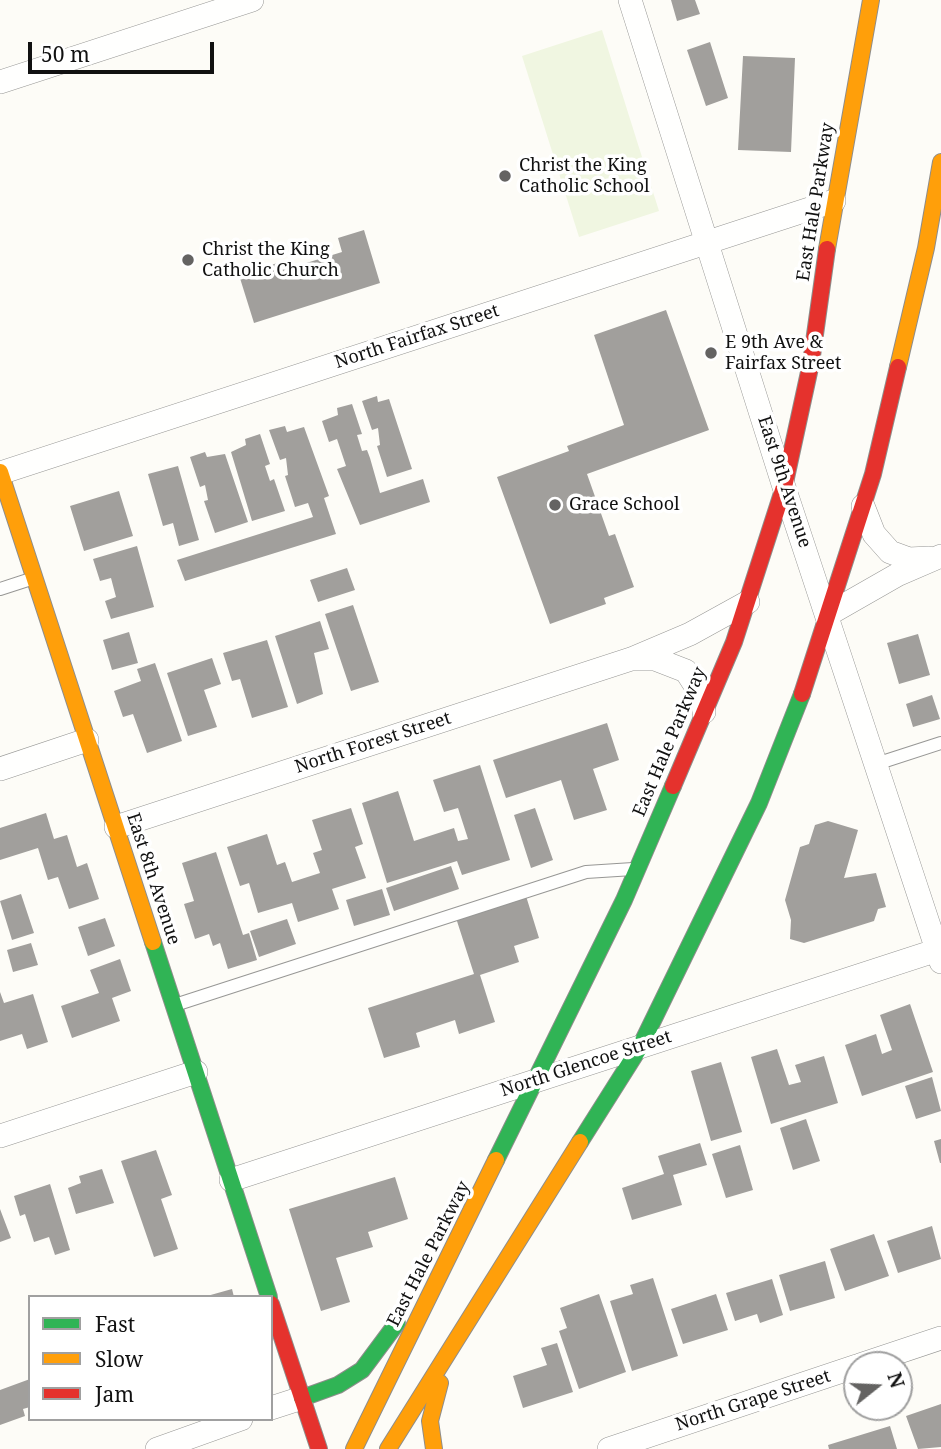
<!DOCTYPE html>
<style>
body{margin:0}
#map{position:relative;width:941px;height:1449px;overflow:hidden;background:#fdfcf7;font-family:"Noto Serif",serif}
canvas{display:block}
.legend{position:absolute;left:28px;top:1295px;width:245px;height:126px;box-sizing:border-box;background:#fff;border:2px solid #a0a0a0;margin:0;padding:9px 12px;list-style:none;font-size:21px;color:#111}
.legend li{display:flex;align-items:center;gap:14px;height:35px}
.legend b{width:35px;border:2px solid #a0a0a0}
.north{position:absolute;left:843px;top:1351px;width:70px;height:70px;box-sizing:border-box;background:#fff;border:2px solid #a0a0a0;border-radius:50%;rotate:72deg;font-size:19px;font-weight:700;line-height:28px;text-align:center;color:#111}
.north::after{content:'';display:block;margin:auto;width:24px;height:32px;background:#646362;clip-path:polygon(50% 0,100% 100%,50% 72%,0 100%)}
.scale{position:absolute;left:28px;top:42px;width:186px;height:32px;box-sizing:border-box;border:4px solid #111;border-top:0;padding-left:9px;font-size:21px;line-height:24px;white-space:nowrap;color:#111;-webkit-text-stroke:5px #fff;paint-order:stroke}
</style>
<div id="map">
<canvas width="941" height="1449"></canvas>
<ul class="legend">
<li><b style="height:9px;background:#30b455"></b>Fast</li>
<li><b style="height:9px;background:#ff9f0a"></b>Slow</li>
<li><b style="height:9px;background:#e5322d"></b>Jam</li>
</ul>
<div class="north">N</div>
<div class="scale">50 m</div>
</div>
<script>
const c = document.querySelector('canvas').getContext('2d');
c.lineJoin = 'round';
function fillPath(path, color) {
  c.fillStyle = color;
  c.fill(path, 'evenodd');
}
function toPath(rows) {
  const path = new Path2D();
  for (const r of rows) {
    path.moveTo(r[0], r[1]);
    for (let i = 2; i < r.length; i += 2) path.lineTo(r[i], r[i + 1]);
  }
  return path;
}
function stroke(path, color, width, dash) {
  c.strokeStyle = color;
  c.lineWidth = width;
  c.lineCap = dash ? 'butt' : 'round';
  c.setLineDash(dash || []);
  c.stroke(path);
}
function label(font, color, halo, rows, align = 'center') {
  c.font = font + ' "Noto Serif",serif';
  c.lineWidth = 7;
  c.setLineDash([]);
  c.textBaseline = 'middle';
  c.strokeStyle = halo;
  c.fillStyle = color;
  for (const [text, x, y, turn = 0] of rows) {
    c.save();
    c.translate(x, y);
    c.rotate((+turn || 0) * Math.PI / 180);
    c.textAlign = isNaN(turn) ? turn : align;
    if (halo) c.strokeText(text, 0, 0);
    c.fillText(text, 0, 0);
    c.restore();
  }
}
const pitch = toPath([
 [602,30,659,211,579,237,522,56]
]);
const building = toPath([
 [671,0,695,0,700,14,677,21],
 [710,42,728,98,706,106,687,50],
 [743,56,795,58,791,152,738,150],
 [364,230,380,283,254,323,239,275,287,260,290,268,342,252,338,238],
 [666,310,709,430,587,474,609,536,615,534,634,587,604,598,606,604,550,624,497,477,569,451,567,446,624,425,594,335],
 [377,396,378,402,389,399,412,469,387,477,377,446,380,445,378,428,372,430,362,401],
 [352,404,362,434,357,435,362,451,367,450,370,458,380,493,423,479,430,502,360,525,337,469,346,466,337,439,329,442,322,421,338,415,337,408],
 [285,426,287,432,304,427,329,496,324,498,336,534,185,581,177,560,313,517,308,503,295,507,285,476,288,475,286,458,280,460,269,430],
 [260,434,270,464,265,466,270,481,274,479,285,511,252,521,231,452,246,445,245,439],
 [205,452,207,457,225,454,248,522,215,533,204,501,208,500,205,485,200,487,190,457],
 [178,466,199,540,179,546,173,523,163,526,148,474],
 [119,491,133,536,84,551,70,506],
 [137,546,154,607,111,619,105,601,116,597,111,578,100,581,93,559],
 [347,568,355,590,318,602,310,580],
 [353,605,379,682,351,691,325,614],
 [320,621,329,649,314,653,323,694,297,704,275,636],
 [129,632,138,663,112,670,103,640],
 [918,634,930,675,899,684,887,643],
 [267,640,288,707,252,718,240,679,232,681,223,653],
 [212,658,221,684,204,690,217,727,188,736,167,673],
 [155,663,182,741,147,753,133,714,123,717,114,691,141,681,137,669],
 [932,695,940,719,913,727,906,704],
 [607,723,619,760,593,769,607,810,574,820,561,780,506,798,493,760],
 [480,765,510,860,462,875,457,861,387,883,362,803,398,791,414,841,454,828,458,841,468,839,458,808,444,812,433,780],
 [351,808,363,844,355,847,366,878,332,889,339,909,298,922,292,903,258,913,249,883,240,886,227,847,267,834,277,865,285,862,292,882,320,873,313,853,322,850,312,820],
 [535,808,553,860,531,868,514,815],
 [46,813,54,839,67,835,77,867,87,863,99,899,69,909,58,877,48,880,38,848,0,860,0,828],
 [828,821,858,830,844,878,876,873,886,907,878,909,874,921,804,943,790,939,791,920,785,900,800,847,809,844,815,825],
 [216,852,243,935,249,933,257,960,228,969,220,943,213,946,209,934,195,939,184,904,194,901,182,863],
 [451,866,459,889,394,911,386,888],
 [382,889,390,915,354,926,346,900],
 [21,894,34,933,12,940,0,901],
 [526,896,539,938,514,946,519,962,480,975,495,1022,459,1034,455,1020,416,1033,420,1047,384,1058,368,1008,474,974,456,918],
 [105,918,115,946,88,956,78,927],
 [287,919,296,944,259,957,250,931],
 [31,943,38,965,13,972,7,950],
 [120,959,131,991,112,998,120,1021,72,1038,61,1006,99,993,90,970],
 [0,992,4,1003,33,994,48,1042,27,1049,22,1034,0,1041],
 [910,1004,933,1072,862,1096,845,1045,876,1034,882,1054,892,1050,880,1015],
 [777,1049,789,1085,801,1082,795,1065,824,1056,838,1103,771,1124,751,1057],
 [721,1062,742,1132,711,1141,691,1071],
 [932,1077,941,1111,916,1119,905,1086],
 [806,1119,820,1161,793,1170,780,1128],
 [941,1139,941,1163,940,1163,934,1141],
 [700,1143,707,1165,673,1175,682,1205,632,1220,622,1188,664,1174,658,1156],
 [740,1145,753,1190,726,1198,712,1154],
 [156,1150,172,1195,161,1199,178,1249,154,1257,121,1161],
 [102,1169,114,1203,76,1214,68,1188,81,1183,79,1176],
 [395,1177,408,1219,368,1232,373,1247,336,1258,350,1302,321,1311,289,1209],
 [50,1184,70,1250,55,1255,49,1237,34,1242,25,1214,20,1216,14,1196],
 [0,1209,11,1238,0,1242],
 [932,1226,941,1259,898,1273,887,1241],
 [874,1234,889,1276,845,1291,830,1249],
 [825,1261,835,1298,790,1311,779,1275],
 [653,1278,678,1356,632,1371,610,1301,633,1294,630,1285],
 [772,1279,783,1315,760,1323,757,1314,735,1321,726,1293],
 [232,1289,234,1297,207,1297,207,1296],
 [599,1294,626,1372,579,1389,559,1331,567,1328,560,1308],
 [716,1294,728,1330,683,1344,671,1309],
 [557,1343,573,1392,523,1408,513,1376,547,1365,541,1348],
 [30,1379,30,1407,23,1409,25,1416,0,1425,0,1390],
 [941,1404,941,1447,918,1449,906,1416],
 [890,1426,897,1449,829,1449,828,1445]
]);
const lane = toPath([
 [0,589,34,578],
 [876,764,941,743],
 [175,1005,586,872,633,869]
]);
const street = toPath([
 [630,0,784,487,941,962],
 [0,82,252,0],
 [0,473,834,201],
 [863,506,874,534,890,552,909,559,929,558],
 [827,615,897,575,941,556],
 [634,659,655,659,686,671,702,696,704,712],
 [0,769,87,740],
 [116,827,631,659,690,634,748,602],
 [0,1136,196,1072],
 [231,1180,941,949],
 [860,1365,941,1338],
 [271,1408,302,1398],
 [157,1449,241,1419],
 [609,1449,857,1366]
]);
const fast = toPath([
 [153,942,269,1297],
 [580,1142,640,1047,759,803,802,694],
 [496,1160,624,900,673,786],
 [302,1398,338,1385,362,1370,397,1323]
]);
const slow = toPath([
 [827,249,871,0],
 [898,367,926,248,941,162],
 [0,472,153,942],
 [354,1449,496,1160],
 [388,1449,580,1142],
 [434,1449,430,1421,440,1383]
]);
const jam = toPath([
 [802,694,873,474,898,367],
 [673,786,734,642,784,487,811,363,827,249],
 [271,1304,319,1449]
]);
const markers = [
 [505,176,7,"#646362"],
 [188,260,7,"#646362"],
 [711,353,7,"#646362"],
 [555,505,7,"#646362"]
];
const poiNames = [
 ["Christ the King",519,166],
 ["Catholic School",519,187],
 ["Christ the King",202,250],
 ["Catholic Church",202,271],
 ["E 9th Ave &",725,343],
 ["Fairfax Street",725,364],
 ["Grace School",569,505]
];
const streetNames = [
 ["East Hale Parkway",816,202,-81],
 ["North Fairfax Street",417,337,-18],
 ["East 9th Avenue",784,482,72],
 ["East Hale Parkway",670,742,-67],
 ["North Forest Street",373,743,-18],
 ["East 8th Avenue",153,879,72],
 ["North Glencoe Street",586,1064,-18],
 ["East Hale Parkway",429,1254,-63],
 ["North Grape Street",753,1401,-18]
];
fillPath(pitch, '#f0f6e1');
fillPath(building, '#a19f9c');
stroke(lane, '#979795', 14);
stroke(street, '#979795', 24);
stroke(fast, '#8e8d8b', 18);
stroke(slow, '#8e8d8b', 18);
stroke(jam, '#8e8d8b', 18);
stroke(lane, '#fffffe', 12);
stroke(street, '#fffffe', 23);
stroke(fast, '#30b455', 16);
stroke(slow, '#ff9f0a', 16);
stroke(jam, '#e5322d', 16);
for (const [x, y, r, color] of markers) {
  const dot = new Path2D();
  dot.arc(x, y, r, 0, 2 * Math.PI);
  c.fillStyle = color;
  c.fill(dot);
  stroke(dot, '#fff', 2.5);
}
label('18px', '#111', '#fff', poiNames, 'left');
label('18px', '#111', '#fff', streetNames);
</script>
